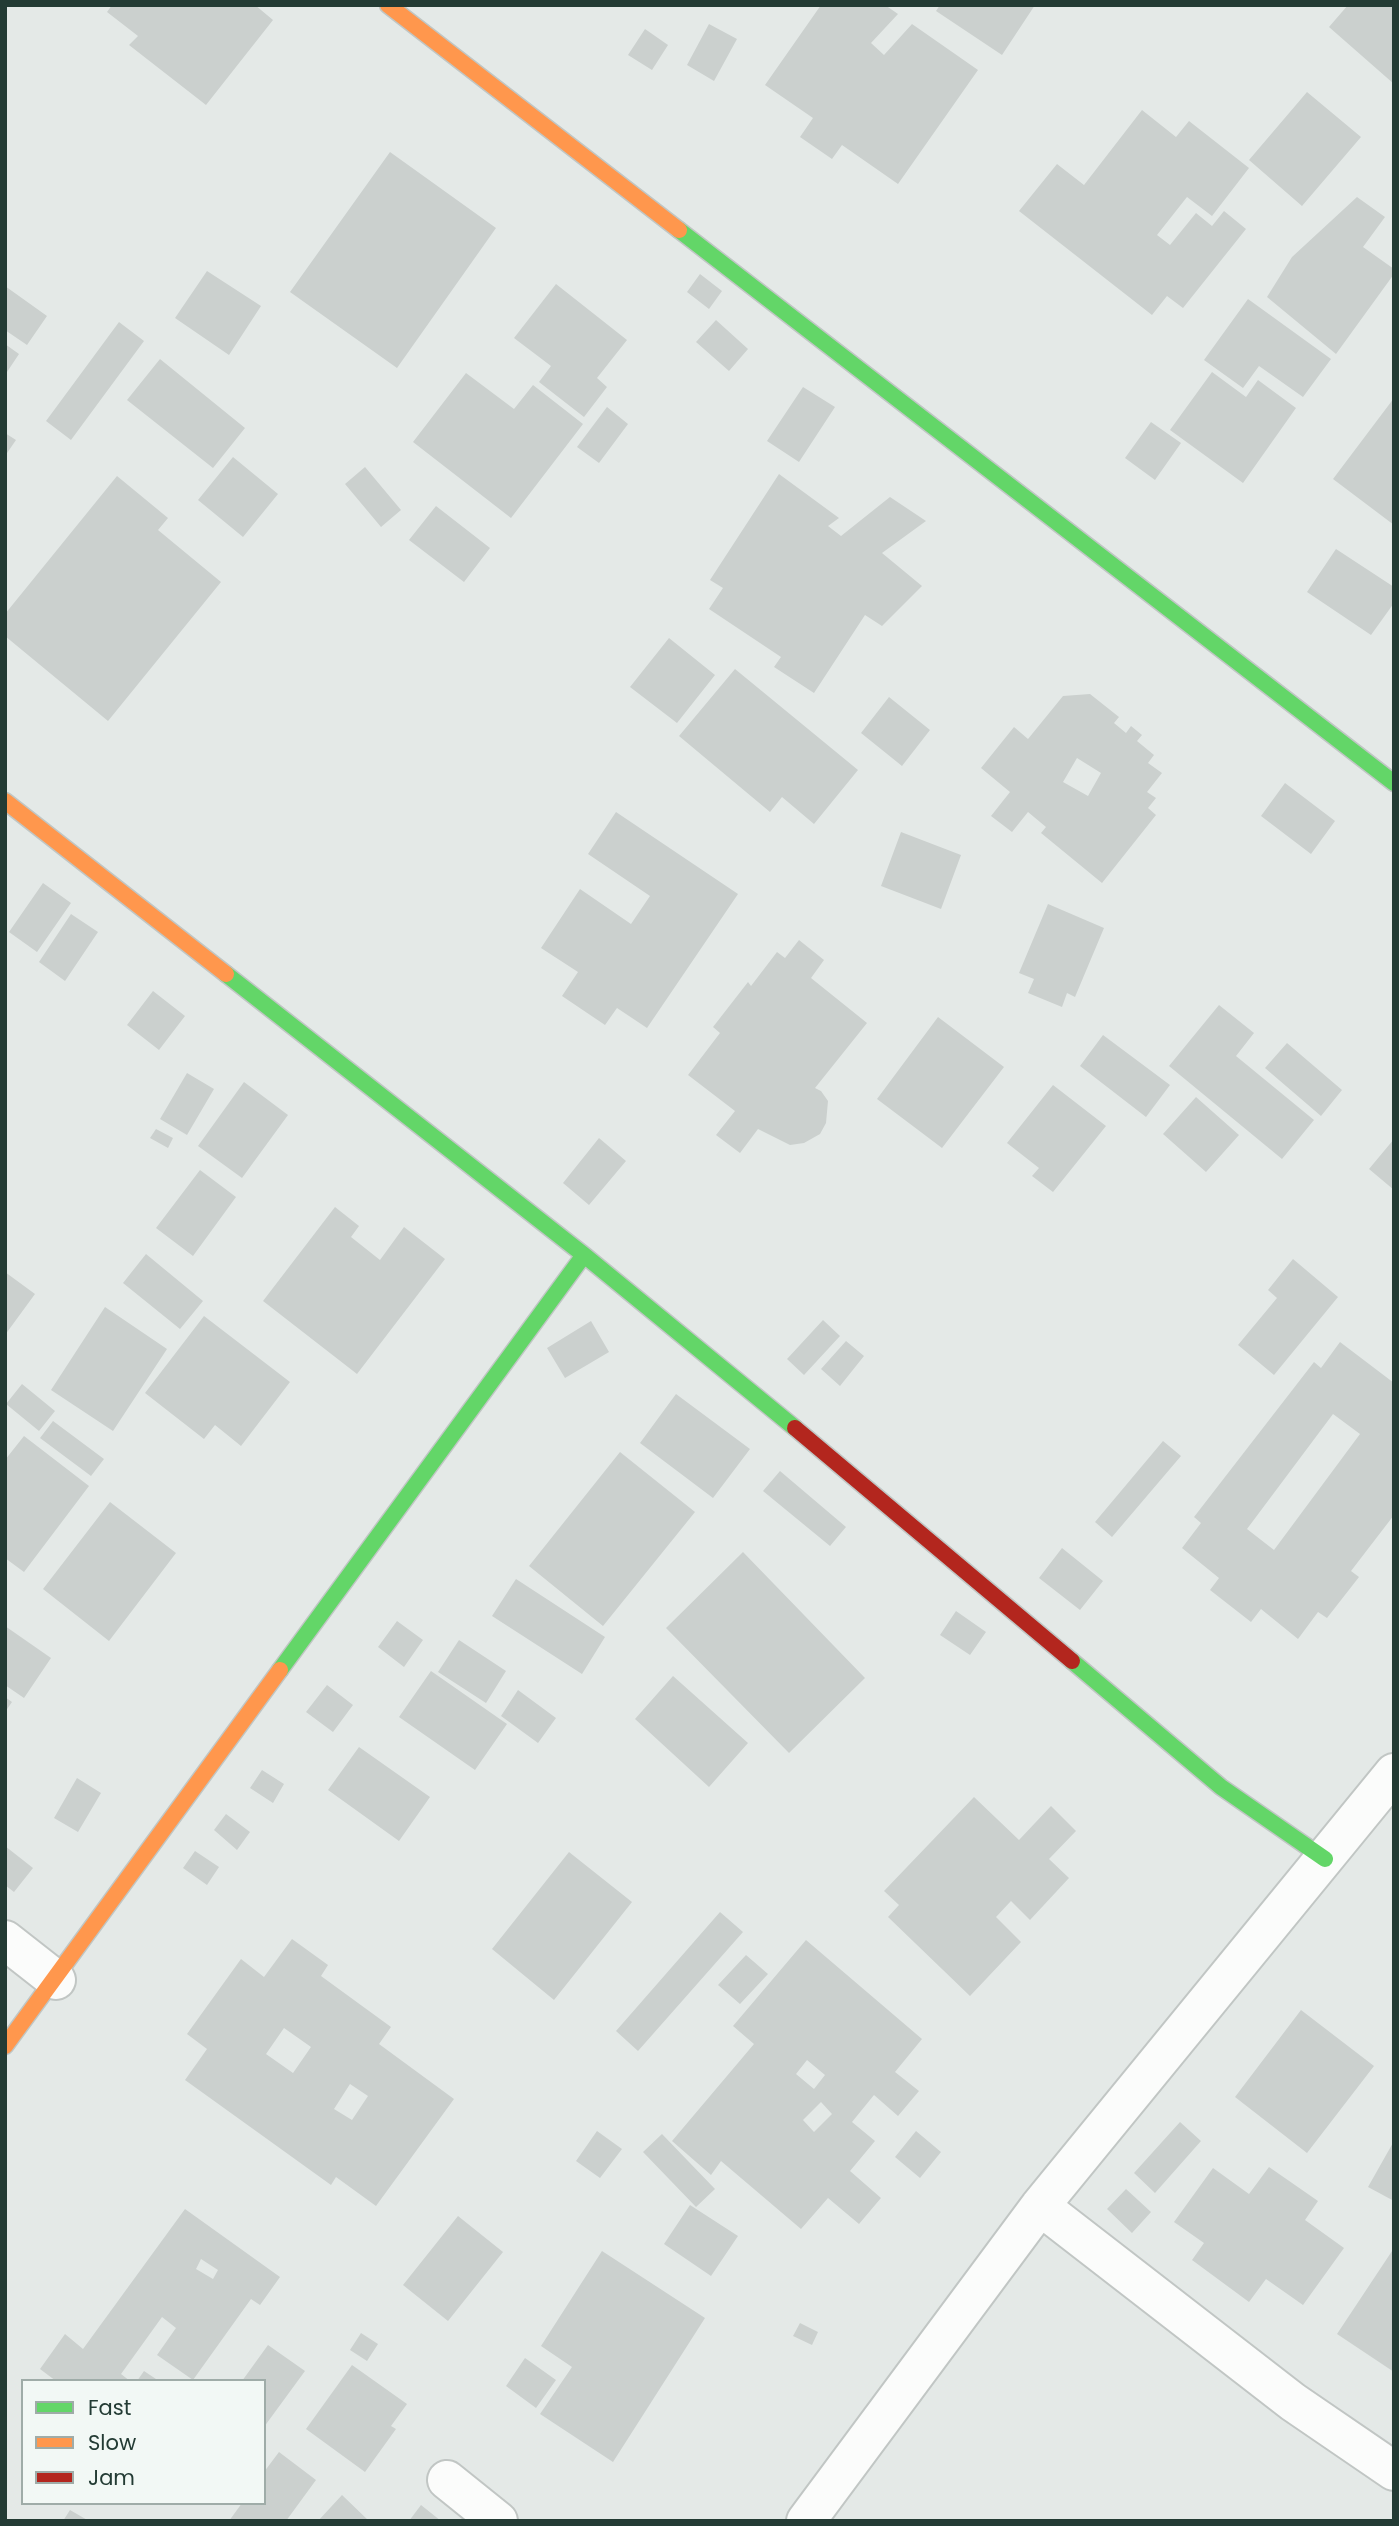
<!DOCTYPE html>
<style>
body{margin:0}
#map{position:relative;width:1399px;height:2526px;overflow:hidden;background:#e4e9e7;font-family:Poppins,sans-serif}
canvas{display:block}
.frame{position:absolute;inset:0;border:7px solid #233b34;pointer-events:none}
.legend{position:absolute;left:21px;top:2379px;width:245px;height:126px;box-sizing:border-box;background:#f2f8f5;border:2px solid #9faca8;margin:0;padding:9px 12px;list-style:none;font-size:21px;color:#233b34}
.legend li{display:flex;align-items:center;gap:14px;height:35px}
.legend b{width:35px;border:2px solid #9faca8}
</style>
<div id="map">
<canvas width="1399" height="2526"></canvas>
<div class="frame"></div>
<ul class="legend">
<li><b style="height:9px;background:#63d668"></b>Fast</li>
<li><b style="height:9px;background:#ff974d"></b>Slow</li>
<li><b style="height:9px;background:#b3261e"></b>Jam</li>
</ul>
</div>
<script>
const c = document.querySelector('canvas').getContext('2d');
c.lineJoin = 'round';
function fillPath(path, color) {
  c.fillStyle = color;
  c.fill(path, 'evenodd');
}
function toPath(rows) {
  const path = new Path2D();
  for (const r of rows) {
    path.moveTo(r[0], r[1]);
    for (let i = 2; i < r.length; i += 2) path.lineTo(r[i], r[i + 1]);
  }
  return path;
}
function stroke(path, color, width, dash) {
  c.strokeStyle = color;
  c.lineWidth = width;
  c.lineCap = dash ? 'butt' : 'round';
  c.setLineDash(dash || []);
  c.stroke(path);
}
const building = toPath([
 [112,5,255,5,273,20,206,105,129,45,138,36,107,12],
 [821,5,885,5,898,14,871,43,884,55,912,24,978,70,898,184,842,145,832,159,800,137,813,118,765,85],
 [940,5,1035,5,1002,55,936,11],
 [1348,5,1394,5,1394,84,1329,27],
 [709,24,737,39,714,81,687,65],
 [645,29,668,45,652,70,628,55],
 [1307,92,1361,137,1302,206,1249,160],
 [1142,110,1176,137,1189,121,1249,168,1212,216,1187,197,1157,235,1170,245,1196,213,1212,226,1224,211,1246,229,1183,308,1167,296,1152,315,1019,211,1057,164,1084,185],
 [390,152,496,228,397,368,290,292],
 [1357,197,1385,217,1363,247,1394,269,1394,274,1336,354,1267,297,1292,257],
 [207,271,261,306,229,355,175,318],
 [700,274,722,291,709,309,687,292],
 [556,284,627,340,597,378,607,387,584,417,539,382,551,366,514,338],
 [5,286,47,316,27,345,5,330],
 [1248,299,1331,359,1303,397,1259,366,1243,388,1204,360],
 [716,320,748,349,729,371,696,342],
 [119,322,144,341,71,440,46,421],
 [5,344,19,354,5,375],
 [160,359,245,428,213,468,127,400],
 [1212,372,1246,397,1258,380,1296,408,1243,483,1170,430],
 [466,373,514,409,533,385,583,424,511,518,413,442],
 [803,387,835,407,799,462,767,441],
 [1394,398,1394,525,1333,479],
 [607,407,628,424,599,463,577,447],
 [1151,422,1181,443,1155,480,1125,458],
 [5,433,16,440,5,456],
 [233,457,278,494,243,537,198,500],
 [365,467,401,510,381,527,345,484],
 [779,474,839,518,828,526,841,536,890,497,926,521,882,553,922,586,882,626,865,615,814,693,774,667,781,657,709,609,723,588,710,580],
 [117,476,168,518,158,530,221,582,108,721,5,636,5,614],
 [436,506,490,548,464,582,409,540],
 [1336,549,1394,587,1394,603,1371,635,1307,592],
 [669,638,715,675,677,723,630,687],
 [735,669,858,770,814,824,782,797,770,812,679,736],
 [1090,694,1119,717,1114,723,1126,733,1131,726,1142,735,1137,741,1154,755,1148,763,1162,773,1147,792,1156,798,1148,808,1156,815,1102,883,1041,833,1046,827,1028,812,1012,832,991,816,1010,792,981,768,1014,727,1028,739,1063,696],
 [1077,758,1101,773,1088,796,1063,782],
 [889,697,930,730,902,766,861,733],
 [1285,783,1335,821,1311,854,1261,816],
 [616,812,738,894,647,1028,617,1008,605,1025,562,996,578,972,541,948,580,889,631,924,650,896,588,854],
 [901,832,961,855,941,909,881,886],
 [43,883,71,903,37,952,9,932],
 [1048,904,1104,928,1075,997,1067,993,1062,1007,1028,993,1034,979,1019,973],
 [71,914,98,932,65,981,39,962],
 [799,940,824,960,811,978,867,1023,815,1088,821,1091,828,1101,826,1123,820,1134,804,1143,790,1145,758,1129,740,1153,716,1135,735,1111,688,1075,720,1033,713,1027,748,982,751,986,777,952,785,958],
 [153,991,185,1016,159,1050,127,1025],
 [1219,1005,1254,1033,1236,1056,1314,1120,1282,1159,1169,1066],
 [938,1017,1004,1067,942,1148,877,1099],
 [1103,1035,1170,1085,1146,1117,1080,1066],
 [1287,1043,1342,1090,1321,1116,1265,1068],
 [187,1073,214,1089,187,1135,160,1119],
 [244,1082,288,1115,242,1178,198,1146],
 [1053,1085,1106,1126,1053,1192,1032,1176,1039,1168,1007,1143],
 [1196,1097,1239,1135,1206,1172,1163,1134],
 [156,1129,173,1138,168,1148,150,1138],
 [599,1138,626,1161,589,1205,563,1183],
 [1394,1139,1394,1190,1369,1169],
 [200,1170,236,1197,193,1256,156,1228],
 [335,1207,359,1226,351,1237,380,1260,404,1227,445,1259,357,1374,263,1301],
 [146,1254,203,1301,180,1329,123,1283],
 [1293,1259,1338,1297,1274,1375,1238,1345,1277,1298,1268,1290],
 [5,1272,35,1294,5,1335],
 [105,1307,167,1349,113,1431,51,1390],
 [204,1316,290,1382,241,1446,215,1425,204,1439,145,1393],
 [823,1320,840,1336,804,1375,787,1359],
 [591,1321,609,1352,565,1378,547,1348],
 [846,1341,864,1356,840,1386,821,1369],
 [1340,1342,1394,1383,1394,1515,1351,1571,1359,1577,1327,1618,1318,1612,1298,1639,1261,1609,1251,1622,1210,1590,1219,1578,1182,1548,1201,1523,1194,1517,1314,1362,1321,1368],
 [1333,1414,1360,1434,1274,1550,1247,1529],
 [22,1384,55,1411,39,1431,6,1404],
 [676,1394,750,1449,713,1498,640,1443],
 [53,1421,104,1459,91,1476,40,1438],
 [24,1436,89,1486,24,1572,5,1558,5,1460],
 [1163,1441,1181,1456,1112,1537,1095,1522],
 [620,1452,695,1512,603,1626,529,1566],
 [780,1471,846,1527,830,1546,763,1491],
 [110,1502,176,1553,109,1641,43,1589],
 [1062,1548,1103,1581,1080,1610,1039,1578],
 [743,1552,865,1678,789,1753,666,1628],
 [516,1579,605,1637,582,1674,492,1616],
 [956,1611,986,1632,970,1655,940,1635],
 [397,1621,423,1640,404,1667,378,1647],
 [5,1626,51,1658,24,1698,5,1685],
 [459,1640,506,1671,486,1703,438,1672],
 [431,1671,507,1724,475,1770,399,1717],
 [673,1676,748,1743,709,1787,635,1719],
 [327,1685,353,1705,333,1732,306,1712],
 [518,1690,556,1718,538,1743,501,1716],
 [5,1697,12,1702,5,1712],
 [359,1747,430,1797,399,1841,328,1790],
 [262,1770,284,1784,273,1803,250,1788],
 [77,1778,101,1793,78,1832,54,1818],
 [974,1797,1019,1840,1051,1806,1076,1831,1049,1859,1069,1878,1030,1920,1011,1901,996,1917,1021,1942,970,1996,888,1917,899,1905,884,1891],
 [226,1814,250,1832,237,1850,214,1830],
 [5,1846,33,1868,14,1892,5,1885],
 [195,1851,219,1867,207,1885,183,1868],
 [569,1852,632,1902,554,2000,492,1949],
 [720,1912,743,1932,638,2051,616,2031],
 [292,1939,328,1965,321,1976,391,2027,379,2044,454,2099,376,2206,336,2177,331,2185,185,2080,207,2049,187,2034,241,1959,264,1977],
 [284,2028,311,2047,293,2073,266,2054],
 [350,2084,368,2096,352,2120,334,2109],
 [806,1940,922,2039,895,2072,919,2091,898,2116,874,2095,852,2122,875,2141,850,2171,881,2198,859,2224,828,2198,801,2229,721,2161,711,2175,672,2141,754,2044,733,2026],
 [807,2060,825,2075,814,2089,796,2074],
 [821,2102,832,2114,814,2132,803,2120],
 [746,1955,768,1974,740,2004,718,1985],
 [1301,2010,1374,2066,1307,2153,1235,2097],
 [1180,2122,1201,2141,1155,2193,1134,2173],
 [597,2131,622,2149,600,2178,576,2161],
 [916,2131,941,2152,920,2178,895,2157],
 [662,2134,715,2189,696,2207,643,2152],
 [1394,2141,1394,2201,1368,2187],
 [1269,2167,1318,2201,1305,2220,1344,2248,1303,2305,1266,2279,1249,2302,1192,2260,1204,2243,1174,2222,1213,2168,1249,2194],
 [1126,2189,1151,2212,1132,2233,1107,2209],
 [690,2205,738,2236,711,2276,664,2244],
 [185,2209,280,2277,260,2305,251,2299,193,2380,157,2355,176,2328,162,2317,121,2374,130,2381,56,2381,40,2369,65,2334,83,2349],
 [201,2259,218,2270,213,2279,196,2269],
 [458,2216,503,2252,448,2321,403,2285],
 [1394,2248,1394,2372,1337,2334],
 [602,2251,705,2318,613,2462,540,2414,572,2367,541,2346],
 [800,2323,818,2332,812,2345,793,2336],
 [361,2333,378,2344,367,2361,350,2350],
 [268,2345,305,2371,264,2427,264,2381,242,2381],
 [525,2358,556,2380,536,2408,506,2386],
 [352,2365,407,2404,391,2426,396,2429,365,2472,306,2429],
 [144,2371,159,2381,137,2381],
 [279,2452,316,2480,286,2521,229,2521,242,2503,264,2503,264,2472],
 [342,2495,369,2521,318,2521],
 [421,2505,441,2521,409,2521],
 [70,2510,89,2521,63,2521]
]);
const street = toPath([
 [5,1940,56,1980],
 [1040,2206,1293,2402,1394,2471],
 [447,2480,498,2521],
 [806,2521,1040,2206,1394,1773]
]);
const fast = toPath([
 [679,230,1394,783],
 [226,974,584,1255,795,1428],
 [1072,1661,1221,1787,1325,1859],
 [280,1670,584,1255]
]);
const slow = toPath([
 [388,5,679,230],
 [5,801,226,974],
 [5,2046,280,1670]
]);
const jam = toPath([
 [795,1428,1072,1661]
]);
fillPath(building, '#cbd0ce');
stroke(street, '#c1c6c4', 42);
stroke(fast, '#c0c6c4', 19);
stroke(slow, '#c0c6c4', 19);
stroke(jam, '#c0c6c4', 19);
stroke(street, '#fbfcfb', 38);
stroke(fast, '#63d668', 16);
stroke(slow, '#ff974d', 16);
stroke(jam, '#b3261e', 16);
</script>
